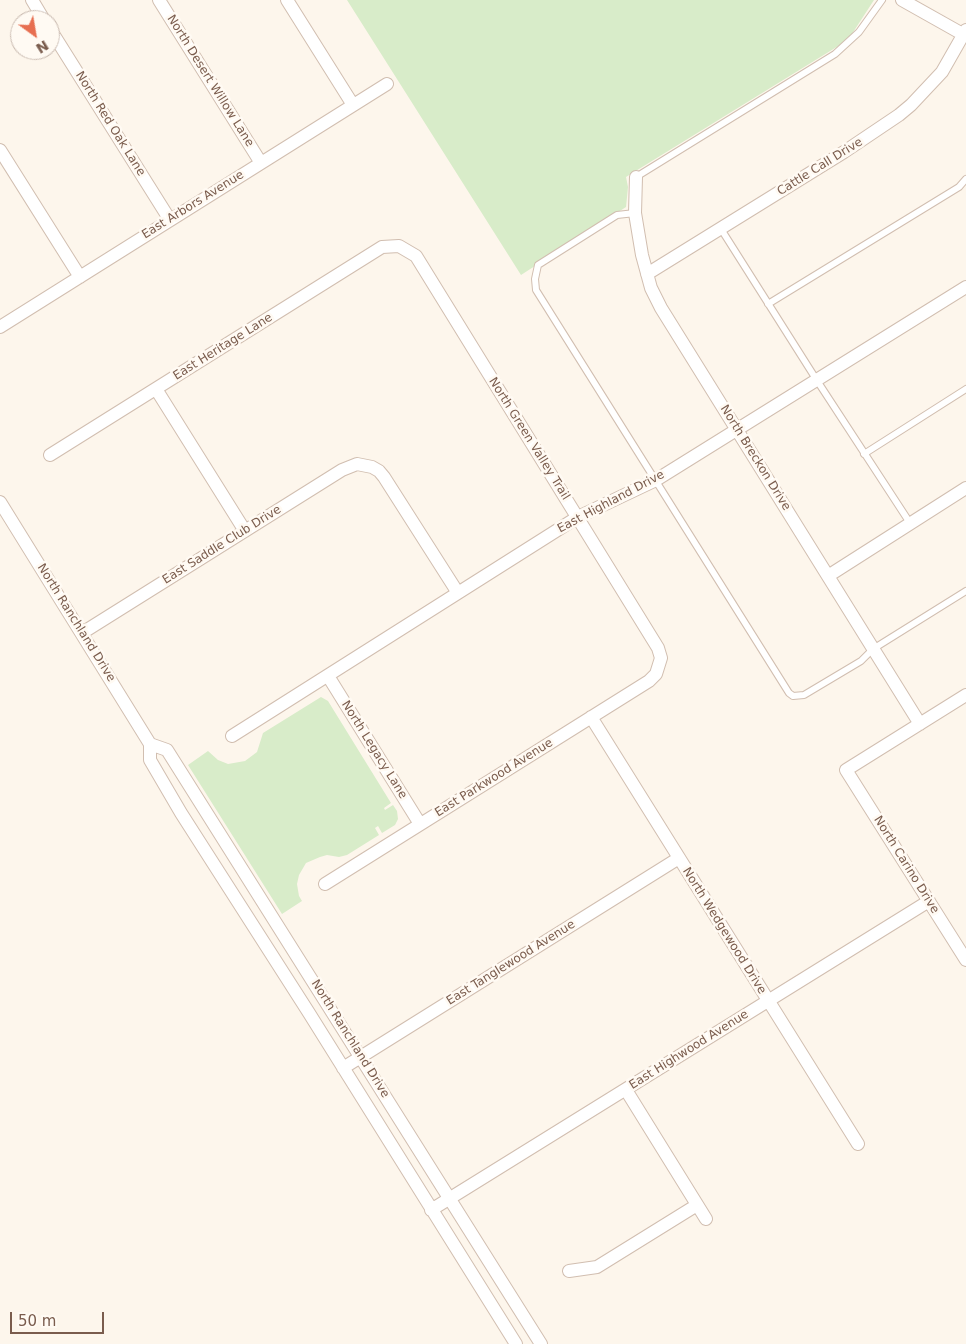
<!DOCTYPE html>
<style>
body{margin:0}
#map{position:relative;width:966px;height:1344px;overflow:hidden;background:#fdf6ec;font-family:"DejaVu Sans",sans-serif}
canvas{display:block}
.north{position:absolute;left:10px;top:10px;width:50px;height:50px;box-sizing:border-box;background:#fffaf3;border:1px solid #cabbb1;border-radius:50%;rotate:148deg;font-size:14px;font-weight:700;line-height:20px;text-align:center;color:#7a5c4d}
.north::after{content:'';display:block;margin:auto;width:18px;height:22px;background:#e76f51;clip-path:polygon(50% 0,100% 100%,50% 72%,0 100%)}
.scale{position:absolute;left:10px;top:1312px;width:94px;height:22px;box-sizing:border-box;border:2px solid #7a5c4d;border-top:0;padding-left:6px;font-size:15px;line-height:18px;white-space:nowrap;color:#7a5c4d;-webkit-text-stroke:4px #fffaf3;paint-order:stroke}
</style>
<div id="map">
<canvas width="966" height="1344"></canvas>
<div class="north">N</div>
<div class="scale">50 m</div>
</div>
<script>
const c = document.querySelector('canvas').getContext('2d');
c.lineJoin = 'round';
function fillPath(path, color) {
  c.fillStyle = color;
  c.fill(path, 'evenodd');
}
function toPath(rows) {
  const path = new Path2D();
  for (const r of rows) {
    path.moveTo(r[0], r[1]);
    for (let i = 2; i < r.length; i += 2) path.lineTo(r[i], r[i + 1]);
  }
  return path;
}
function stroke(path, color, width, dash) {
  c.strokeStyle = color;
  c.lineWidth = width;
  c.lineCap = dash ? 'butt' : 'round';
  c.setLineDash(dash || []);
  c.stroke(path);
}
function label(font, color, halo, rows, align = 'center') {
  c.font = font + ' "DejaVu Sans",sans-serif';
  c.lineWidth = 5;
  c.setLineDash([]);
  c.textBaseline = 'middle';
  c.strokeStyle = halo;
  c.fillStyle = color;
  for (const [text, x, y, turn = 0] of rows) {
    c.save();
    c.translate(x, y);
    c.rotate((+turn || 0) * Math.PI / 180);
    c.textAlign = isNaN(turn) ? turn : align;
    if (halo) c.strokeText(text, 0, 0);
    c.fillText(text, 0, 0);
    c.restore();
  }
}
const green = toPath([
 [347,0,874,0,848,40,626,177,628,187,626,207,521,275],
 [321,697,328,701,391,803,384,808,385,810,393,805,397,811,398,819,395,825,382,833,378,826,375,828,379,835,347,855,339,857,327,855,320,857,306,863,299,875,297,884,299,896,302,901,282,914,188,765,208,751,218,760,228,764,245,761,257,752,263,733]
]);
const service = toPath([
 [636,177,835,54,859,32,882,0],
 [635,213,617,215,538,265,535,279,536,290,789,693,793,696,804,695,861,661,873,649,966,591],
 [721,229,816,379,910,523],
 [768,304,959,187,966,179],
 [864,454,966,389]
]);
const minor = toPath([
 [32,0,44,20],
 [159,0,261,163],
 [287,0,353,105],
 [902,0,966,36],
 [50,29,170,220],
 [0,150,80,277],
 [636,177,635,213,642,255,651,288,661,308,920,724],
 [647,274,844,152,899,115,911,105,942,72,966,30],
 [0,327,387,84],
 [156,389,245,531],
 [50,455,382,247,399,246,416,256,658,648,661,658,656,674,649,681,325,884],
 [0,502,150,744,150,760,181,813,309,1013,516,1344],
 [828,576,966,488],
 [82,633,342,470,357,464,372,467,379,471,384,477,458,593],
 [328,676,420,824],
 [966,695,846,770,966,960],
 [591,717,858,1144],
 [232,736,578,517,656,480,966,287],
 [150,744,167,750,541,1344],
 [343,1068,679,858],
 [626,1090,706,1219],
 [431,1210,929,901],
 [569,1271,597,1267,697,1205]
]);
const streetNames = [
 ["North Desert Willow Lane",210,81,58],
 ["North Red Oak Lane",110,124,58],
 ["Cattle Call Drive",820,167,-32],
 ["East Arbors Avenue",193,205,-32],
 ["East Heritage Lane",223,347,-32],
 ["North Green Valley Trail",529,439,58],
 ["North Breckon Drive",755,458,58],
 ["East Highland Drive",611,502,-28],
 ["East Saddle Club Drive",222,545,-32],
 ["North Ranchland Drive",76,623,58],
 ["North Legacy Lane",374,750,58],
 ["East Parkwood Avenue",494,778,-32],
 ["North Carino Drive",906,865,58],
 ["North Wedgewood Drive",724,931,58],
 ["East Tanglewood Avenue",511,963,-32],
 ["North Ranchland Drive",350,1039,58],
 ["East Highwood Avenue",689,1050,-32]
];
fillPath(green, '#d8ecc9');
stroke(service, '#d1beb0', 8);
stroke(minor, '#d1beb0', 14);
stroke(service, '#fff', 6);
stroke(minor, '#fff', 12);
label('12px', '#7a5c4d', '#fffaf3', streetNames);
</script>
